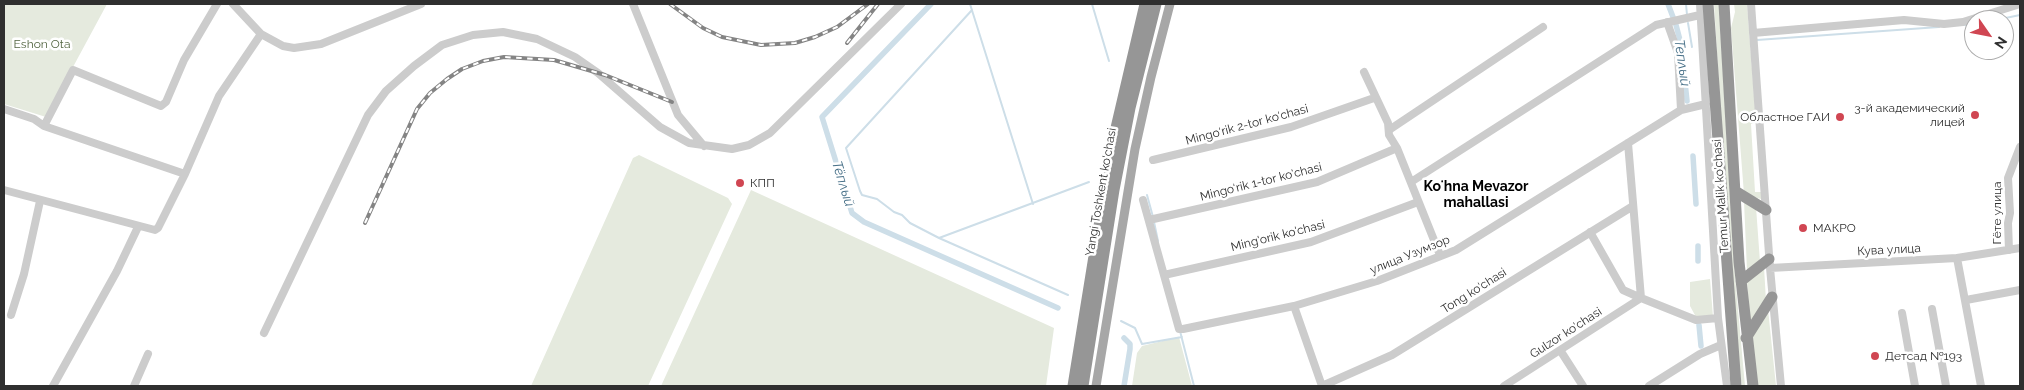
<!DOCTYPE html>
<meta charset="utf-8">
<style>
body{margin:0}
#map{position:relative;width:2024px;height:390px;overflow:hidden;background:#fff;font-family:Raleway,sans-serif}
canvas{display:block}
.frame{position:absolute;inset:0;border:5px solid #2f2f2f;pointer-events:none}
.north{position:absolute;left:1964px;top:10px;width:50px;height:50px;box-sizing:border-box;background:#fff;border:1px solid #acacac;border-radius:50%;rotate:123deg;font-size:14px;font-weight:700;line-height:20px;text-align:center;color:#2f2f2f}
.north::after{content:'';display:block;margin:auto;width:18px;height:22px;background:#d04652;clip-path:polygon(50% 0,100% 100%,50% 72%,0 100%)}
</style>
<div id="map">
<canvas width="2024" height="390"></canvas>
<div class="frame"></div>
<div class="north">N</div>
</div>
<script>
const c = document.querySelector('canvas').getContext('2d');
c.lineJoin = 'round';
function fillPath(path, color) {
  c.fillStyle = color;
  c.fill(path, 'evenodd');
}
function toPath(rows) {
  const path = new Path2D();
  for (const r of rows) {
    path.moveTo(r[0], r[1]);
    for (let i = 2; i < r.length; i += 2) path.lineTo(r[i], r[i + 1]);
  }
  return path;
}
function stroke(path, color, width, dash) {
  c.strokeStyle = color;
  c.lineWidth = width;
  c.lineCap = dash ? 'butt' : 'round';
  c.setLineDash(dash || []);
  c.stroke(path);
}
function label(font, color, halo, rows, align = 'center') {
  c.font = font + ' Raleway,sans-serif';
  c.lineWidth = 5;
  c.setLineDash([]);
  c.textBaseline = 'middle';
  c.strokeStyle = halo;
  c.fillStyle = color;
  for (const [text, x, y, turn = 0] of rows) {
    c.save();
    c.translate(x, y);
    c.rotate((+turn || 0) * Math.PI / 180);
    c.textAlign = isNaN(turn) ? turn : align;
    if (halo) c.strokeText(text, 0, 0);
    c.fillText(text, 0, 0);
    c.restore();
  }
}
const green = toPath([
 [4,4,107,4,46,117,4,104],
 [1714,4,1719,4,1734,265,1745,386,1742,386,1738,364,1730,264],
 [1734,4,1747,4,1756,122,1751,124,1755,192,1761,192,1761,199,1744,194,1731,28,1735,12],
 [639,155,728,198,732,204,648,386,531,386,633,158],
 [751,190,1054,328,1046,386,661,386],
 [1744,201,1756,207,1760,262,1747,271],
 [1764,267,1766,301,1750,324,1747,281],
 [1710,279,1713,317,1696,317,1690,306,1690,282],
 [1768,309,1776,386,1757,386,1751,334],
 [1179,337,1192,386,1132,386,1137,353,1142,346]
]);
const stream = toPath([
 [970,4,1033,204],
 [1092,4,1109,61],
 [1686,4,1687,15],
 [972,10,846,148,860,191,862,195,877,199,894,212,902,215,910,223,939,238,1068,295],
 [1996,20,2020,15],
 [1688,23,1692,47],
 [1964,25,1974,25],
 [1757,40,1939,27],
 [1147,195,1153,217],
 [1154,222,1158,241],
 [939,238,1089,182],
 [1121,321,1135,328,1142,344,1182,337],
 [1180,331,1194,386]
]);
const canal = toPath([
 [931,4,822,117,852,213,864,222,1058,308],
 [1668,4,1673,17],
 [1676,25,1681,44,1687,101],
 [1693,156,1696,204],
 [1698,246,1698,261],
 [1699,325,1701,346],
 [1124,386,1130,349,1130,344,1124,338]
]);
const minor = toPath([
 [233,4,261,34,283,46,294,48,321,44,421,4],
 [633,4,678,115,704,146],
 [1700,4,1718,318,1727,386],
 [1751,4,1770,268,1781,386],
 [1667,22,1678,53,1681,110],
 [1753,33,1904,20,1944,24,1963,22,2020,4],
 [1364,72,1388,123,1389,135,1397,148,1440,255],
 [4,109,34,119,44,126,185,174],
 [44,126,73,70,161,106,166,102,184,60,217,4],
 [1389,130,1543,27],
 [1153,160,1291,127,1374,98],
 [1411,182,1656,25,1700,15],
 [4,190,155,230,158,228,185,174,219,96,261,34],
 [1143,200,1179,329,1183,329,1294,306,1377,281,1456,250,1681,110,1706,104],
 [1149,220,1317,182,1397,148],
 [1590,232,1623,290,1641,298,1628,143],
 [2009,250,2008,223,2010,213,2008,178,2020,147],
 [1957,258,1981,386],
 [1770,268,1957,258,2020,248],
 [1164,275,1311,242,1418,202],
 [1966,300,2020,290],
 [1294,306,1322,386],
 [1932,309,1946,386],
 [1902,313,1915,386],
 [11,315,24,274,40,201],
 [264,333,368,115,386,91,414,66,442,45,473,35,503,32,537,39,575,57,598,73,660,127,689,143,732,149,749,145,770,133,901,4],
 [1560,350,1583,386],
 [53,386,117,271,138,227],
 [134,386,148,354],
 [1322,386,1392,355,1633,206],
 [1504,386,1641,298,1696,320,1718,318],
 [1649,386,1700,354,1721,345]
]);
const major = toPath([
 [1096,386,1135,149,1151,77,1170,4]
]);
const highway = toPath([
 [1708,4,1736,386],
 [1724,4,1739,262,1753,386],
 [1735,191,1766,210],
 [1741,281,1769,259],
 [1746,338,1772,297],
 [1073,386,1112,145,1145,4],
 [1083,386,1114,190,1130,108,1156,4]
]);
const rail = toPath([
 [670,4,703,28,722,37,761,45,795,43,815,37,837,27,868,4],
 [847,43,878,4],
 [365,223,417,109,430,93,447,79,462,69,483,61,504,57,554,60,605,75,672,102]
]);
const markers = [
 [1975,115,5,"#d04652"],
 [1840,117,5,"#d04652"],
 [740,183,5,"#d04652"],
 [1803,228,5,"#d04652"],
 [1875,356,5,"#d04652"]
];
const parkNames = [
 ["Eshon Ota",42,44]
];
const poiNames = [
 ["3-й академический",1965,108,"right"],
 ["лицей",1965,122,"right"],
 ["Областное ГАИ",1830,117,"right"],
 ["КПП",750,183],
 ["МАКРО",1813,228],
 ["Детсад №193",1885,356]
];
const streetNames = [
 ["Mingo‘rik 2-tor ko‘chasi",1247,125,-15],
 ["Mingo‘rik 1-tor ko‘chasi",1261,182,-14],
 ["Yangi Toshkent ko‘chasi",1101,192,-80],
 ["Temur Malik ko'chasi",1721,196,-94],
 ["Гёте улица",1997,213,-90],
 ["Ming'orik ko'chasi",1278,236,-14],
 ["Кува улица",1889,250,-3],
 ["улица Узумзор",1410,255,-22],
 ["Tong ko'chasi",1474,291,-32],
 ["Gulzor ko'chasi",1566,333,-33]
];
const waterNames = [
 ["Теплый",1682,63,82],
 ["Тёплый",843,184,73]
];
const neighbourhoodNames = [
 ["Koʻhna Mevazor",1476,187],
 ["mahallasi",1476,203]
];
fillPath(green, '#e5eade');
stroke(stream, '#cddee8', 2);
stroke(canal, '#cddee8', 5.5);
stroke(minor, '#ccc', 8);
stroke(major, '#a7a7a7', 9);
stroke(highway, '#969696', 11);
stroke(rail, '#848484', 4);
stroke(rail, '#fff', 2, [5.5]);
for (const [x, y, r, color] of markers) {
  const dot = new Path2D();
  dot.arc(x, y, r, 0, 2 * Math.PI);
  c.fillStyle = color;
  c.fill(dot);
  stroke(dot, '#fff', 2);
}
label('12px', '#536541', '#fff', parkNames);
label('12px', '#2f2f2f', '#fff', poiNames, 'left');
label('12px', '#2f2f2f', '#fff', streetNames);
label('italic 14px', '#466f87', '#fff', waterNames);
label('bold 14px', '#000', '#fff', neighbourhoodNames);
</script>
